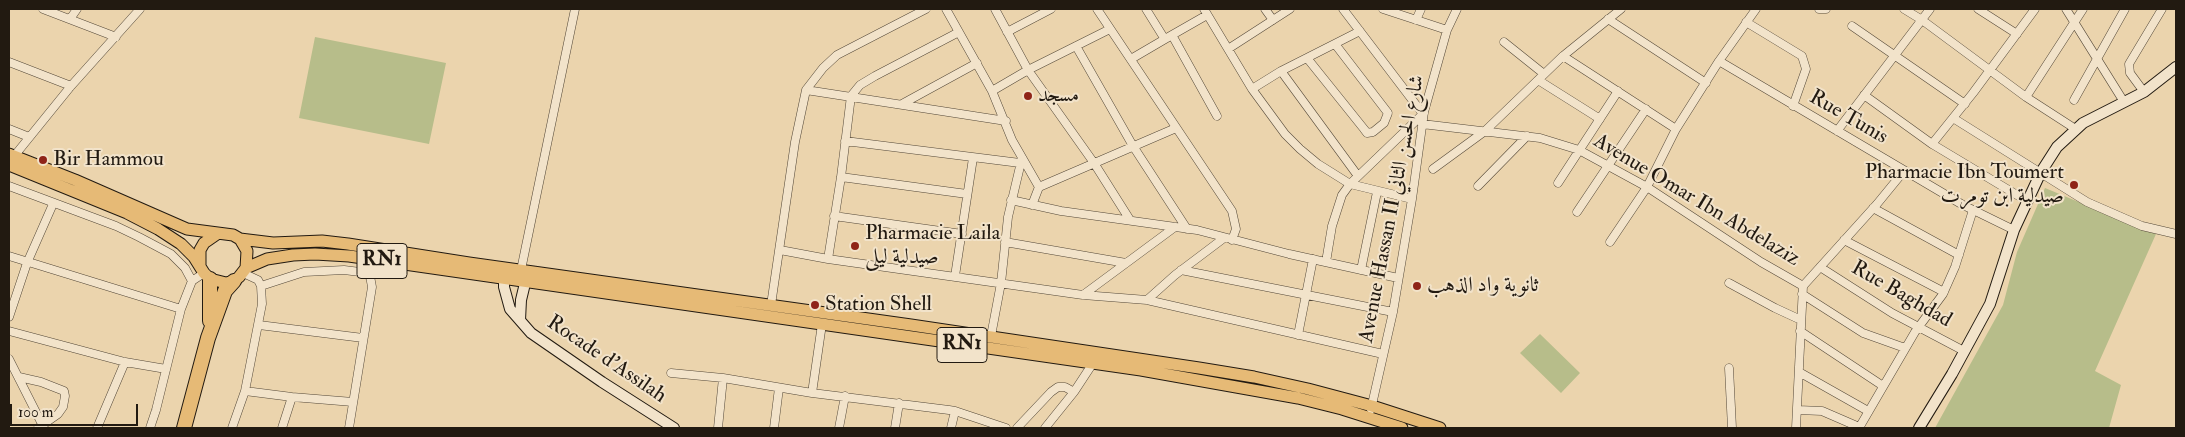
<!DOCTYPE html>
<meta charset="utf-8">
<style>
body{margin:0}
#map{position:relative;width:2185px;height:437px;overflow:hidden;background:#ebd4ad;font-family:"IM FELL Double Pica",serif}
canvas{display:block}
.frame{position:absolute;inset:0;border:10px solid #221a11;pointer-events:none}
.scale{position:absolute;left:10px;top:404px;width:128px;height:22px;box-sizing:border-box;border:2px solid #221a11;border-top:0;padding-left:6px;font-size:15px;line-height:18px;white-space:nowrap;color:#221a11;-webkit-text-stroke:4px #f2e3ca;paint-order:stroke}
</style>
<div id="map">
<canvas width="2185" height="437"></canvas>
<div class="frame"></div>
<div class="scale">100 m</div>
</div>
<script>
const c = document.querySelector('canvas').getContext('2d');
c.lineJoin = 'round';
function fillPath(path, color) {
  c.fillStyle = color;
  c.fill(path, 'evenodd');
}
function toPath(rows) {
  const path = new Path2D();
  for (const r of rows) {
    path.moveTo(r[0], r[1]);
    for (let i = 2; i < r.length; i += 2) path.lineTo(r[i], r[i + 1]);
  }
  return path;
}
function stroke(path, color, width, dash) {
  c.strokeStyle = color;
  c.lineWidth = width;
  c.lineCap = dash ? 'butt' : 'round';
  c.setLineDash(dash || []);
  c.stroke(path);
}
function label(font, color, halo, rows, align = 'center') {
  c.font = font + ' "IM FELL Double Pica",Amiri,serif';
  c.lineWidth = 4;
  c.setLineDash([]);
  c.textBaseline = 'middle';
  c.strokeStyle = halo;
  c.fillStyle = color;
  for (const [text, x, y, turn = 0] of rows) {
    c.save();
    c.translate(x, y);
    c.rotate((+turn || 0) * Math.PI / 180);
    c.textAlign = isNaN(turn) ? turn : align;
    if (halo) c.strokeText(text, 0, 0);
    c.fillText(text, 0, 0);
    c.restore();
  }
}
const green = toPath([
 [315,37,446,63,429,144,299,118],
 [2045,188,2156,234,2095,371,2121,385,2109,428,1935,428,2003,305,2017,252],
 [1540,334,1580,373,1561,393,1520,353]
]);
const street = toPath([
 [43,9,116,37],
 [946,9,992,91,1012,140,1039,187],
 [995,9,1028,70,1094,163,1130,220],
 [1097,9,1232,211,1236,229,1232,240],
 [1146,9,1164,38],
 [1204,9,1252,89,1285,134,1300,149,1318,164,1350,184,1412,199],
 [1265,9,1273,20],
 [1343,9,1423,114],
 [1383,9,1447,30],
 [1819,9,1826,9],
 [1904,9,1922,20,2026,97,2074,128],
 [1978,9,2017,34],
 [2066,9,2124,102],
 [70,19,77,9],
 [1608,19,1706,83],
 [1416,20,1421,9],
 [1746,22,1802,56,1806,69,1793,106],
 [1852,26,1965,104],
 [1007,32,1051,9],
 [1172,35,1207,15],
 [1504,42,1544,74],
 [1076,46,1133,146,1187,229],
 [1228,49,1290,9],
 [1563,56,1676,129],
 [1307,58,1364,129,1367,133,1373,132,1384,123,1388,113,1335,44],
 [1131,59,1172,35,1217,116],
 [1719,61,1963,205,2014,230],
 [9,62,71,86],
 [1281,71,1358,176],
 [1538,80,1600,119],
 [1252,89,1281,71,1360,31],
 [806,90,1006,121],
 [992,91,1028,70,1110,29],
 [2144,92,2130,73,2129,64,2162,9],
 [1864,95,1932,144],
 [2026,97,2083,9],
 [2074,100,2125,9],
 [902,104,977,63],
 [1953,118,2087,202,2142,226,2176,234],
 [1422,124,1540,138,1579,150,1647,187,1761,262,1803,286],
 [9,129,29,137],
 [1837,131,1930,9],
 [845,141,1020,163],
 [11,160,71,86,140,9],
 [1433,169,1485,131,1563,56,1621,9],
 [841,177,967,194],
 [1558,183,1618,91],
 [9,186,116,226,139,237,171,254,185,268,192,281],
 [1478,186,1527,136],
 [1011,200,1061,211,1197,230,1289,254,1398,278],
 [2027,201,1932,144,1973,93,2035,9],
 [1032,205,1039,187,1176,128],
 [1873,208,1959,255],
 [1577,212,1646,109],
 [834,216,962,234],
 [1844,240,1944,292],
 [1005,242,1126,263],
 [1610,242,1647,187,1676,129,1719,61,1756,9],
 [780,250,828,259,1083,295,1147,300,1383,354],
 [9,256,181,309],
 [828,259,841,177,851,96,860,85,875,76,959,32],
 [1326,262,1332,226,1342,195,1350,184,1424,113],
 [1820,267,1892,313,1964,351],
 [521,270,575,9],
 [1181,270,1393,312],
 [1361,270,1377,192],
 [955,276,973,158],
 [1729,283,1775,308,1801,320],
 [261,286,304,272,344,270,360,272,370,276,372,287,349,428],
 [1802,294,1863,333,1905,348],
 [1083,295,1175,227],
 [1147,300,1175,275,1224,238],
 [771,305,795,142,806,90,823,68,837,55,926,9],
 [9,317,27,263,53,204],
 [259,325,363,338],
 [9,331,125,362,166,369],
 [1800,331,1883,386],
 [1298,335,1313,259],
 [991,336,1001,283,1008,217,1022,158],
 [9,359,44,428],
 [1729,368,1732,428],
 [1799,372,1868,411],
 [671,373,723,378,812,393,949,410,955,411,951,428],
 [19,377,41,382,64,391,65,396,63,407,58,414,38,428],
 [245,391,292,397,353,402],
 [812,393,822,324],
 [1371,409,1393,312,1412,199,1424,112,1447,30,1457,9],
 [1798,410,1822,411,1859,427],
 [955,411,1006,428],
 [97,428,125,362],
 [150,428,156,410,181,309,192,281,204,273],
 [232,428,245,391,262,304,261,286,258,280,243,273],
 [282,428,292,397],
 [718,428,723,378],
 [774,428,779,388],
 [839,428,845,396],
 [895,428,899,403],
 [1017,428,1051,392,1058,387,1065,387,1074,392],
 [1045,428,1074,392,1095,360],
 [1796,428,1803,286,1877,204,1904,171],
 [1859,428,1915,332,1943,294,1955,267,1973,210]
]);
const secondary = toPath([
 [504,271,504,287,510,309,531,333,602,382,674,428],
 [520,320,521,300,527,275],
 [1919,428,1952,374,1990,304,2014,230,2041,172,2057,147,2083,123,2144,92,2176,67]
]);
const primary = toPath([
 [9,154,75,180,187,229,233,235,240,239,247,251,246,268,239,277,234,281,226,283,210,279,204,273,194,257,181,244,158,229,127,213,9,165],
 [240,239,273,243,322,241,348,244,469,263,911,325,1199,368,1254,377,1308,389,1372,406,1440,428],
 [200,266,200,250,204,243,217,234],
 [246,268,267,259,293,255,315,254,349,256,1141,370,1298,398,1342,409,1402,428]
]);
const highway = toPath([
 [210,321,210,279],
 [184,428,208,338,225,291,234,281]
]);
const markers = [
 [1028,96,5,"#8f2418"],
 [43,160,5,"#8f2418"],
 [2074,185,5,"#8f2418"],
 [855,246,5,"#8f2418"],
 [1417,286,5,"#8f2418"],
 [815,305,5,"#8f2418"]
];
const shields = [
 [382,261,50],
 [962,345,50]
];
const shieldNames = [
 ["RN1",382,261],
 ["RN1",962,345]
];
const poiNames = [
 ["مسجد",1038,96],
 ["Bir Hammou",53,160],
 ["Pharmacie Ibn Toumert",2064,173,"right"],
 ["صيدلية ابن تومرت",2064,197,"right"],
 ["Pharmacie Laila",865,234],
 ["صيدلية ليلى",865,258],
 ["ثانوية واد الذهب",1427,286],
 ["Station Shell",825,305]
];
const streetNames = [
 ["Rue Tunis",1848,118,30],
 ["Avenue Omar Ibn Abdelaziz",1696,201,31],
 ["Avenue Hassan II شارع الحسن الثاني",1393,209,-79],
 ["Rue Baghdad",1901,295,30],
 ["Rocade d'Assilah",606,360,34]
];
fillPath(green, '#b7bd8a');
stroke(street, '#544838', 9);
stroke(secondary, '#221a11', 12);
stroke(primary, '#221a11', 13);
stroke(highway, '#221a11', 16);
stroke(street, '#f2e3ca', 8);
stroke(secondary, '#f2e3ca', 10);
stroke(primary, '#e6ba76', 11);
stroke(highway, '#e6ba76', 14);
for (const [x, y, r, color] of markers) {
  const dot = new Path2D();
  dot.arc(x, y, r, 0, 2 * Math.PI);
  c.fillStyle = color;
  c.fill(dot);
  stroke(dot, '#f2e3ca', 2);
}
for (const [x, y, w] of shields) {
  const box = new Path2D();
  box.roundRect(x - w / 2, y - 17.5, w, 35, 4);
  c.fillStyle = '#f2e3ca';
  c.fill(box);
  stroke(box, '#221a11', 1);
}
label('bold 20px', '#221a11', null, shieldNames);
label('21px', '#221a11', '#f2e3ca', poiNames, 'left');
label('21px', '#221a11', '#f2e3ca', streetNames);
</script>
